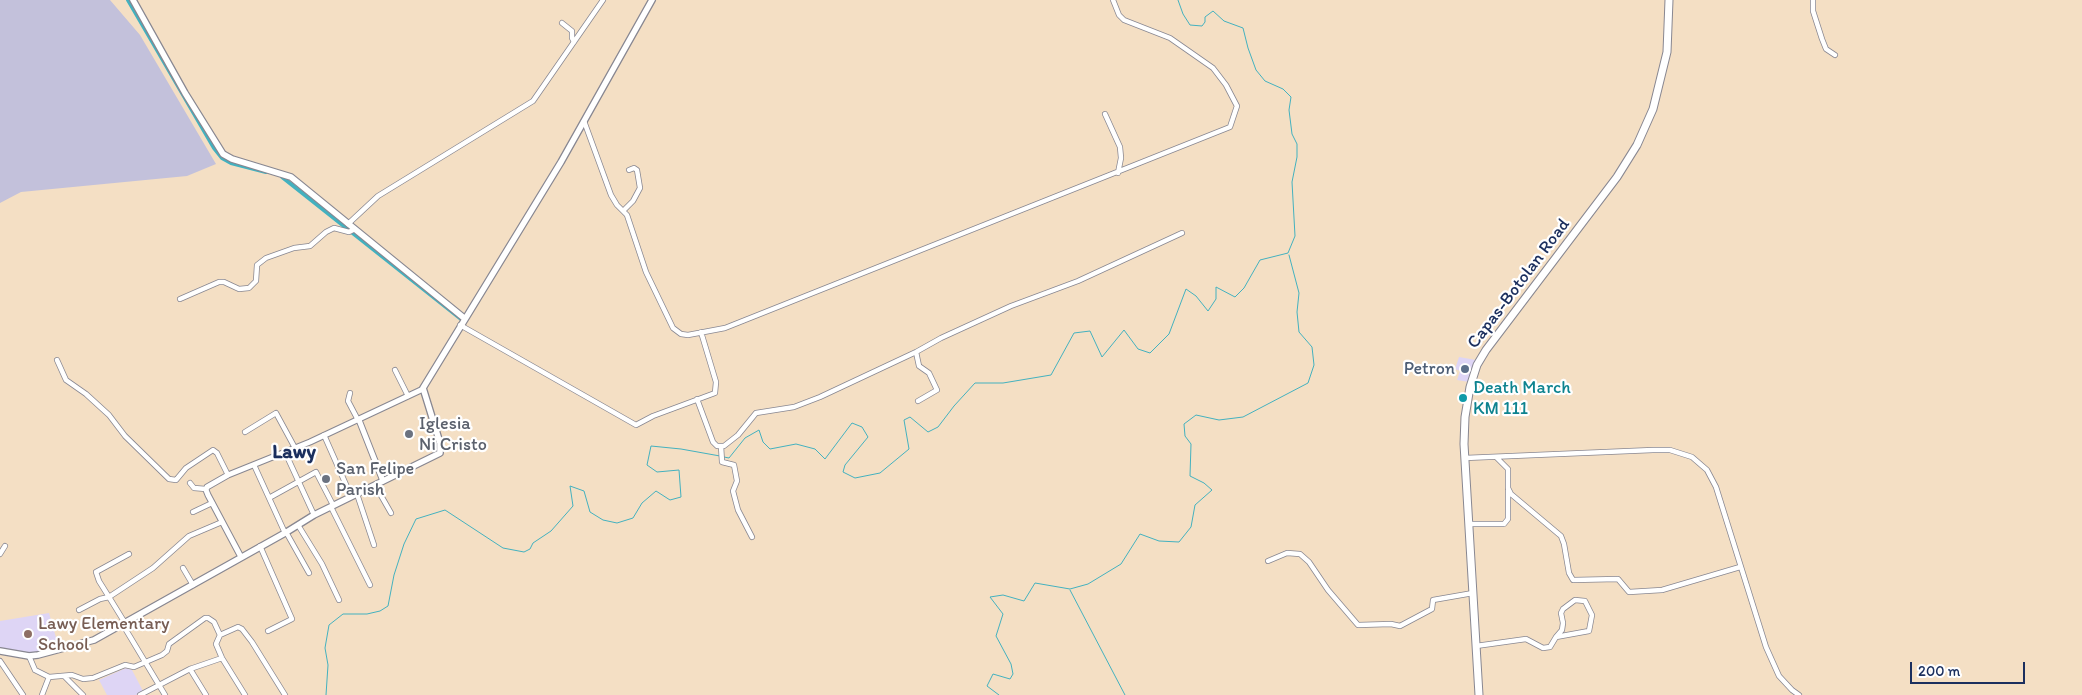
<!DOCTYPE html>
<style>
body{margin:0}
#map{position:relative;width:2082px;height:695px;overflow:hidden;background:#f4dfc4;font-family:Itim,sans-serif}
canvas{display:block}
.scale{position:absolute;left:1910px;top:662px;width:115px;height:22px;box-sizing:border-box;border:2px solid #1b2f5e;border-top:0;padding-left:6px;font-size:15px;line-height:18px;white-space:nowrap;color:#1b2f5e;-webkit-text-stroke:4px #fff;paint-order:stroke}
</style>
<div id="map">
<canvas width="2082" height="695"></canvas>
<div class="scale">200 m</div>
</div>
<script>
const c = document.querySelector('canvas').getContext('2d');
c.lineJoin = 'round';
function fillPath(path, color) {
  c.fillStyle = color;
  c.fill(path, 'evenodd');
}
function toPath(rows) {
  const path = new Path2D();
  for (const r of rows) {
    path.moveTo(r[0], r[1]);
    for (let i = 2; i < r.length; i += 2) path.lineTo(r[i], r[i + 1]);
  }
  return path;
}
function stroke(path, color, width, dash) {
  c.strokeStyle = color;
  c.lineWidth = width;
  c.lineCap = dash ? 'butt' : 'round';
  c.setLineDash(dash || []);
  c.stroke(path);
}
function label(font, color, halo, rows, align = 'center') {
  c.font = font + ' Itim,sans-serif';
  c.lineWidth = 4.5;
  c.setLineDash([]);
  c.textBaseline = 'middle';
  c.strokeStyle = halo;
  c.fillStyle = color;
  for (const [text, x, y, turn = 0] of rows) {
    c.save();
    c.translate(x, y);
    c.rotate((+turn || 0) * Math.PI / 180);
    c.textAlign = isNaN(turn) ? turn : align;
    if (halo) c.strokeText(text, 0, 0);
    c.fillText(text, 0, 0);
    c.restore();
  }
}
const built = toPath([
 [1459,357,1476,360,1469,382,1457,380,1460,371,1455,369],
 [49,613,59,648,29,655,0,648,0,621],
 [126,668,132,670,143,691,136,695,107,695,99,680]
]);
const industrial = toPath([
 [0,0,110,0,140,35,216,164,187,176,21,192,0,203]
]);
const stream = toPath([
 [724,457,729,458,745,438,759,430,763,442,770,449,796,444,815,449,825,459,852,423,862,427,868,437,845,465,843,472,855,478,880,473,909,449,904,420,910,417,928,432,938,427,954,406,975,383,1003,383,1051,375,1074,333,1090,331,1102,357,1124,330,1138,349,1150,353,1169,334,1186,289,1196,296,1208,311,1216,299,1216,287,1235,297,1244,288,1260,260,1288,253,1295,236,1292,182,1297,157,1297,144,1292,134,1289,110,1291,97,1283,89,1265,81,1256,70,1248,48,1243,28,1224,21,1213,11,1205,17,1205,22,1202,26,1190,25,1183,14,1178,0],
 [1070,590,1125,695],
 [326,695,328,665,325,648,329,625,343,614,367,614,380,611,388,606,394,575,404,544,416,519,445,510,503,548,524,552,530,549,533,543,551,531,573,506,570,486,584,491,590,512,603,520,617,523,633,518,642,503,656,491,670,500,681,497,679,470,657,472,647,465,651,446,681,449,720,456],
 [999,695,987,686,993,674,1010,679,1013,674,1011,664,996,636,1003,614,990,597,1003,595,1024,601,1035,583,1070,589,1088,584,1121,564,1140,534,1159,541,1179,542,1191,527,1195,505,1212,490,1204,483,1190,476,1191,444,1185,436,1184,424,1196,415,1219,420,1243,417,1308,383,1314,365,1312,347,1299,332,1297,312,1299,293,1289,255]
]);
const canal = toPath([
 [128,0,214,148,222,158,231,163,266,172],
 [282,177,461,319]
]);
const minor = toPath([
 [1813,0,1813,11,1822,39,1826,49,1835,55],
 [562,23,572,31,572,38,574,42],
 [1105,114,1120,147,1121,158,1118,173],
 [584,121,611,195,617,205,627,215,646,272,673,328,681,334,688,335,725,328,1230,127,1237,106,1226,85,1213,68,1170,38,1124,20,1119,15,1113,0],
 [624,210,633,201,640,188,637,170,634,168,629,170],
 [348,224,378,196,533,101,603,0],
 [180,299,219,282,224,282,239,289,249,288,256,281,257,265,266,258,294,248,310,246,326,232,334,228,349,232,355,229],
 [460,325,636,425,653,416,715,393,716,382,701,332],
 [916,352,919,366,929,373,937,390,918,401],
 [57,360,66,380,86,394,109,415,125,436,169,479,176,480,186,468,213,450,217,453,228,475],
 [395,370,408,396],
 [350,393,348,401,358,420],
 [697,399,713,442,717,446,724,446,738,435,756,413,794,407,820,397,916,352,941,338,1011,306,1078,281,1182,233],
 [245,432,276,413,295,448],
 [324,435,351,496],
 [721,446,722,462,734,465,737,481,733,491,738,510,752,537],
 [285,452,314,515],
 [1496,457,1508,469,1508,488,1511,494,1561,536,1564,544,1569,573,1573,580,1618,579,1629,592,1662,590,1740,567],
 [1465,458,1653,450,1670,450,1692,457,1707,470,1716,487,1766,647,1779,676,1792,690,1799,695],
 [254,465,285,533],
 [190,483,194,488,206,489],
 [375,485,391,513],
 [357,494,374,545],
 [269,498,316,472,333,505],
 [331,507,370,585],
 [193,512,212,503],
 [1469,524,1504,524,1508,519,1508,490],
 [298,525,322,564,339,600],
 [286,532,309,573],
 [260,546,292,619,268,631],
 [0,554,5,546],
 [1268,561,1287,553,1300,554,1309,562,1328,590,1358,625,1391,624,1400,626,1432,609,1433,600,1473,593],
 [183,568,193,585],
 [79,610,100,599,109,597,99,581,96,572,129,554],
 [125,623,109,597,153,568,189,536,222,522],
 [123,625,165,695],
 [1476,646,1526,639,1543,648,1550,647,1556,637,1562,630,1563,623,1561,613,1563,609,1575,600,1585,601,1592,615,1589,631,1556,637],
 [29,656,35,670,49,677,72,675,83,679,93,678,125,665,134,667,162,655,167,651,169,644,205,618,208,618,214,622,220,635],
 [0,661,23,695],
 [190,669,206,695],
 [64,676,83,695],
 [42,695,49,677],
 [140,695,190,669,222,658],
 [245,695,222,658,216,644,220,635,238,627,242,629,252,642,285,695]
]);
const tertiary = toPath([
 [359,420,383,481],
 [241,557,208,495,206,490,207,487,228,475,310,442,423,389]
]);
const secondary = toPath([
 [133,0,185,93,223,154,232,159,291,177,464,318],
 [0,651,29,656,38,655,94,640,285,533,314,515,440,453,440,443,423,388,561,162,652,0]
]);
const primary = toPath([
 [1479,695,1464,444,1465,417,1470,387,1477,365,1486,350,1617,177,1637,145,1653,109,1667,52,1669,0]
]);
const markers = [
 [1465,369,5,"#5c6f8a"],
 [1463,398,5,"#0f9aa8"],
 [409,434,5,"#6b7280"],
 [326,479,5,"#6b7280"],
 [28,634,5,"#8d6e63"]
];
const streetNames = [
 ["Capas-Botolan Road",1519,284,-53]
];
const serviceNames = [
 ["Petron",1455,369]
];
const cultureNames = [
 ["Death March",1473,388],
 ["KM 111",1473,409]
];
const worshipNames = [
 ["Iglesia",419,424],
 ["Ni Cristo",419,445],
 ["San Felipe",336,469],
 ["Parish",336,490]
];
const educationNames = [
 ["Lawy Elementary",38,624],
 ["School",38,645]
];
const quarterNames = [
 ["Lawy",294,453]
];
fillPath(built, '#ded5f5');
fillPath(industrial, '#c3c1db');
stroke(stream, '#43b1bf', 1);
stroke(canal, '#43b1bf', 4);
stroke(minor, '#888791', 6);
stroke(tertiary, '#888791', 7);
stroke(secondary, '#888791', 8);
stroke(primary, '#888791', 9);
stroke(minor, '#fff', 4.5);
stroke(tertiary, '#fff', 5);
stroke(secondary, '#fff', 5.5);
stroke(primary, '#fff', 7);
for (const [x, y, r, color] of markers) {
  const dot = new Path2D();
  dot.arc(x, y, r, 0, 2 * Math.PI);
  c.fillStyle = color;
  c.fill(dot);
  stroke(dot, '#fff', 2);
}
label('18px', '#1b2f5e', '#fff', streetNames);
label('18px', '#4e5e75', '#fff', serviceNames, 'right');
label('18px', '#0d838f', '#fff', cultureNames, 'left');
label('18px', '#5b616d', '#fff', worshipNames, 'left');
label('18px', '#785e54', '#fff', educationNames, 'left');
label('bold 20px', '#1b2f5e', '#fff', quarterNames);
</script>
